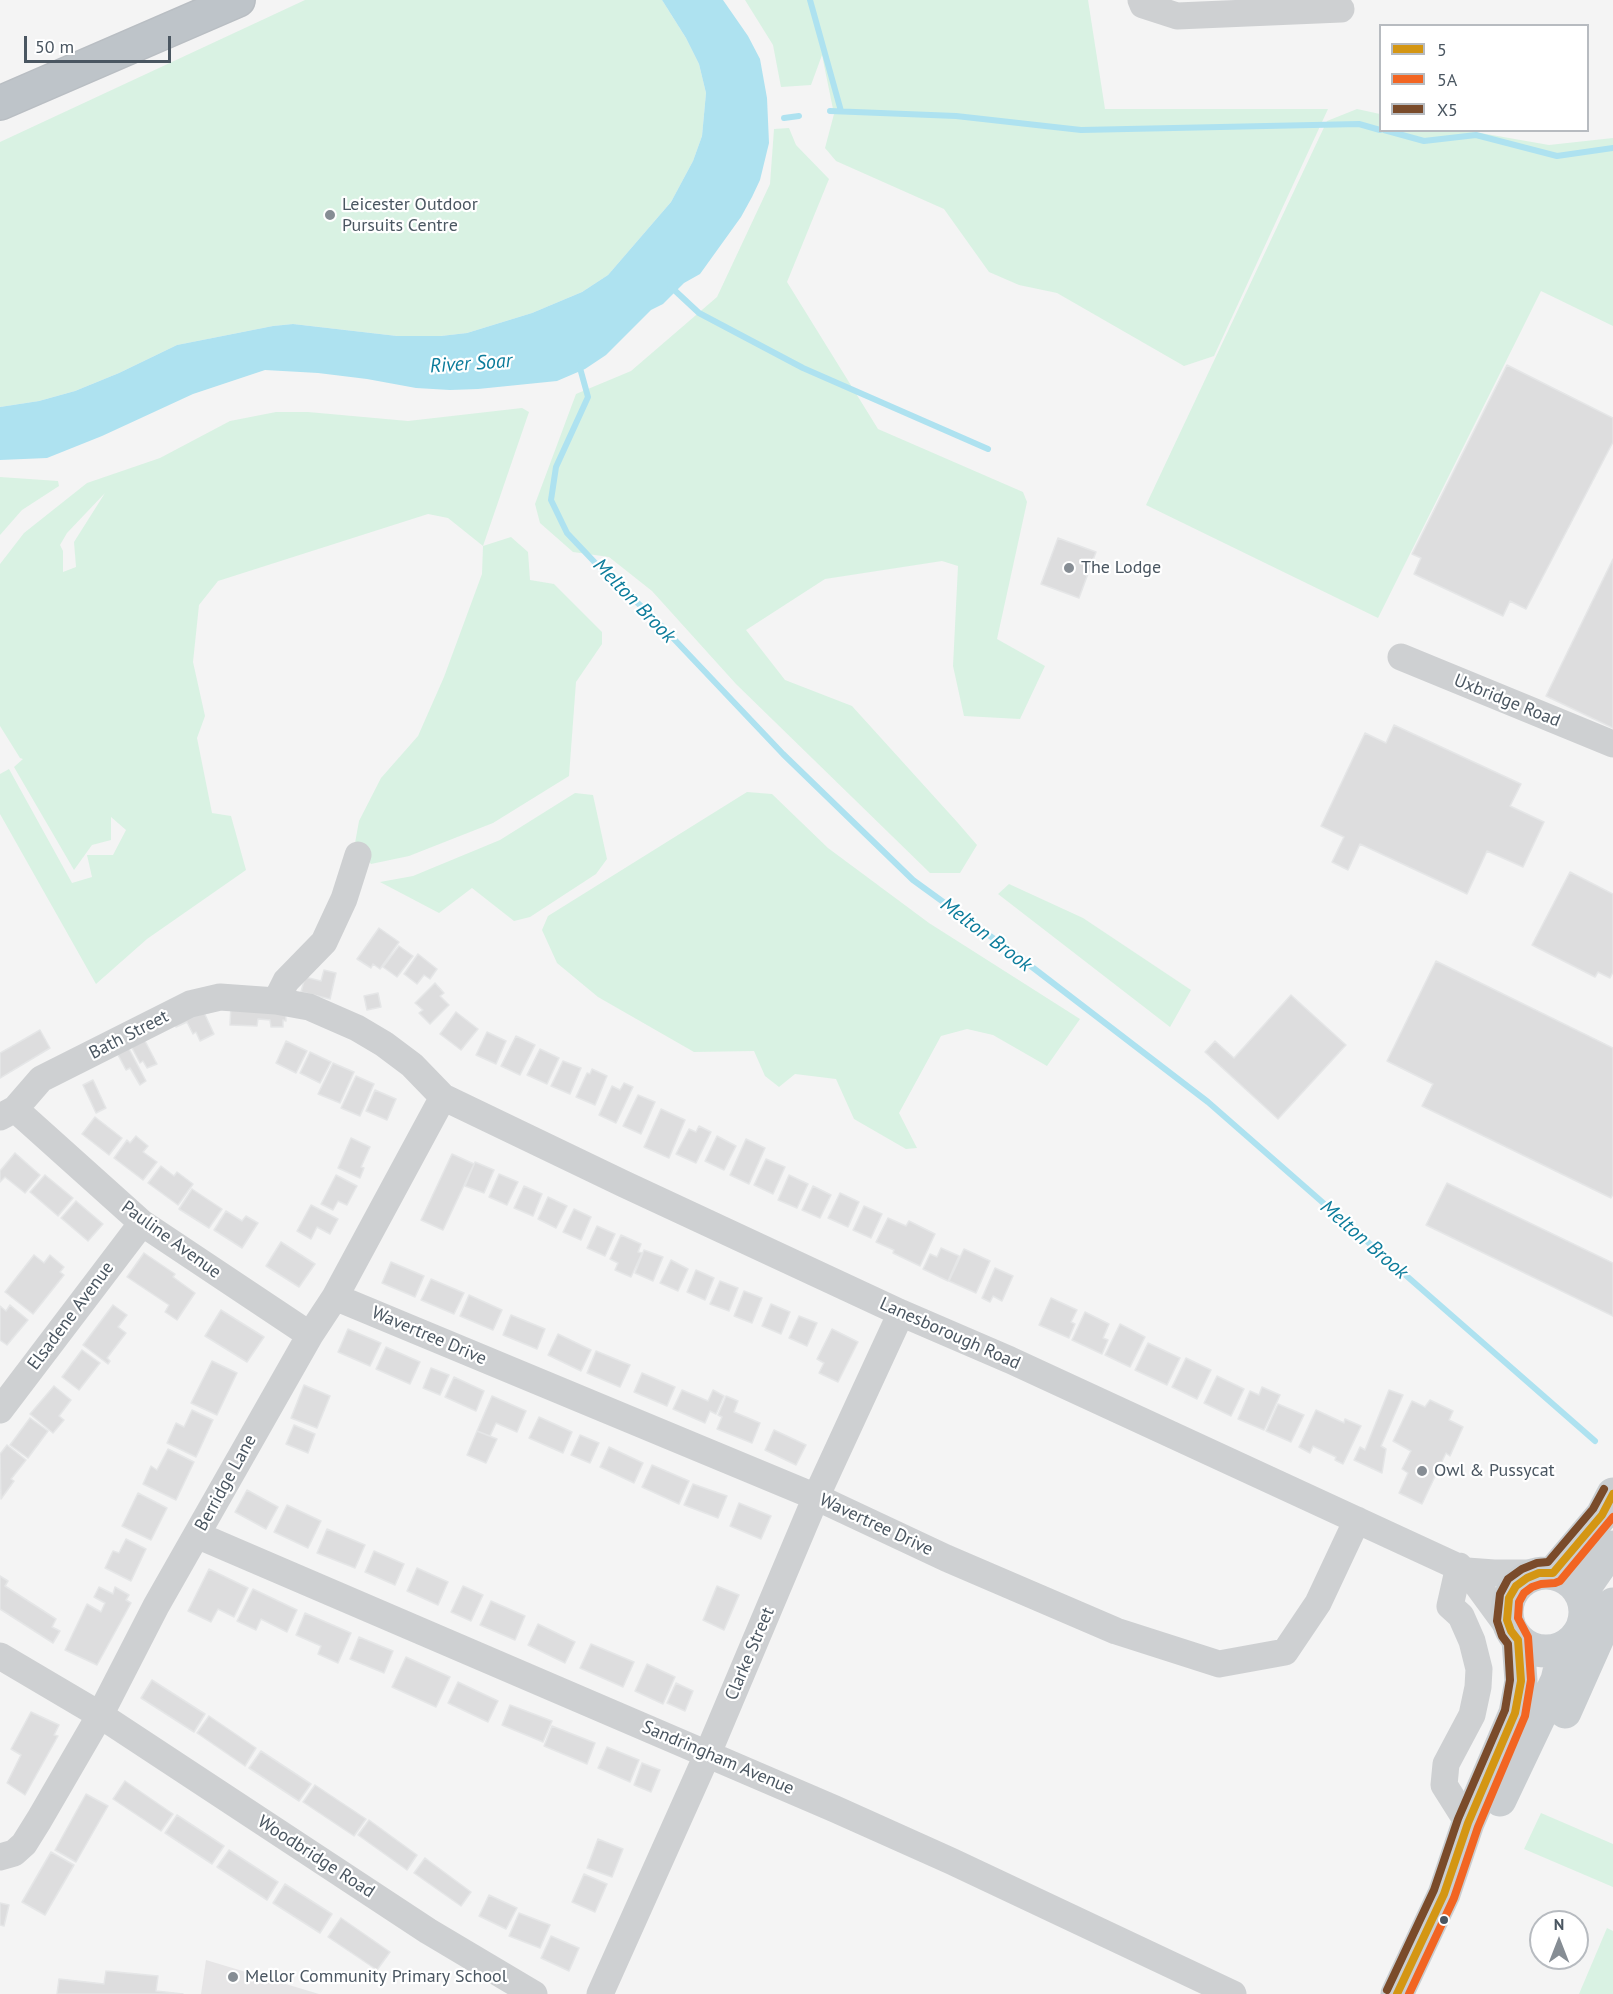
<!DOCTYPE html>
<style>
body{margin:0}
#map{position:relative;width:1613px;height:1994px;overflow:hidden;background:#f4f4f4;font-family:"PT Sans",sans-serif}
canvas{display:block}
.legend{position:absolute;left:1379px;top:24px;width:210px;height:108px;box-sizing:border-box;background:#fff;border:2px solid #b7bbc0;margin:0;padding:8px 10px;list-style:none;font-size:18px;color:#4a5661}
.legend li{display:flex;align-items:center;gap:12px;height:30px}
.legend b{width:30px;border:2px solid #b7bbc0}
.north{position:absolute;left:1529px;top:1910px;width:60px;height:60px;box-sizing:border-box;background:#fff;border:2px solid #b7bbc0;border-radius:50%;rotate:0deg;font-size:16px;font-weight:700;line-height:24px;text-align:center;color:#4a5661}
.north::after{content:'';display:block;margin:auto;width:21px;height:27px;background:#868d94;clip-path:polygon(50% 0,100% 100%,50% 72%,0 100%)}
.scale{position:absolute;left:24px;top:36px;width:147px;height:27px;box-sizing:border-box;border:3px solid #4a5661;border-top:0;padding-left:8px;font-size:18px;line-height:21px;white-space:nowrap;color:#4a5661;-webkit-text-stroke:4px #fff;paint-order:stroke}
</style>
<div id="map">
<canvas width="1613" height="1994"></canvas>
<ul class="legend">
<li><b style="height:8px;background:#d49613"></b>5</li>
<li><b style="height:8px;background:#f26522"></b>5A</li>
<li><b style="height:8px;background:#7a4b2a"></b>X5</li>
</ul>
<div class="north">N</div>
<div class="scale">50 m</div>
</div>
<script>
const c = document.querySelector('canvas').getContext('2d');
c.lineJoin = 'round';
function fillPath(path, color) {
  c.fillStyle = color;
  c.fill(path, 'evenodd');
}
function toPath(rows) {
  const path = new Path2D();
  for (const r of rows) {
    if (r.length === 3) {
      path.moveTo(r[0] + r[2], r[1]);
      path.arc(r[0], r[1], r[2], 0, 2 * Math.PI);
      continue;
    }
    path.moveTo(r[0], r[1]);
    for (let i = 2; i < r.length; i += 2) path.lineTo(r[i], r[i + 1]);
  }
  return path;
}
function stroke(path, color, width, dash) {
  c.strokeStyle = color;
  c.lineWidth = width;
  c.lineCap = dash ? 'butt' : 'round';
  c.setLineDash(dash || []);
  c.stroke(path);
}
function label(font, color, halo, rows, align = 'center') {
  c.font = font + ' "PT Sans",sans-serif';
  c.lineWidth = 4.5;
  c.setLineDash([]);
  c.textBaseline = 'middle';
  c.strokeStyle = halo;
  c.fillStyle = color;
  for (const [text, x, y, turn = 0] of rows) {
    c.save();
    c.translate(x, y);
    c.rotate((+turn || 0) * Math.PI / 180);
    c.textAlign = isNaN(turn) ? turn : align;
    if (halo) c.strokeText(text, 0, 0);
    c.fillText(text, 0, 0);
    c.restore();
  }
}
const education = toPath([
 [206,1960,319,1994,201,1994]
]);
const green = toPath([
 [305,0,662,0,686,38,699,64,706,93,702,136,693,161,671,202,608,275,582,292,532,313,467,333,441,336,397,336,293,324,273,326,177,345,119,373,75,391,39,401,0,407,0,142],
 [745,0,1088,0,1105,109,1328,109,1214,356,1184,366,1057,293,1019,285,989,272,944,209,836,161,825,148,834,114,822,55,811,85,781,87,773,45],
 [1357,109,1380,114,1380,130,1469,131,1549,145,1613,138,1613,326,1541,291,1378,618,1146,505,1327,121],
 [789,128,796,145,829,179,787,282,878,429,1023,492,1027,502,997,639,1045,666,1020,719,964,716,953,666,958,566,942,561,825,579,746,630,785,680,852,706,958,823,977,845,960,873,930,873,736,684,652,591,609,557,573,552,540,523,535,504,576,394,631,371,717,297,770,184,774,129],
 [522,408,529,412,483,546,511,537,528,552,530,580,554,584,602,632,602,644,576,682,569,776,493,823,409,856,371,864,355,843,359,821,381,778,418,736,444,677,482,574,483,546,448,518,428,514,218,581,199,605,193,662,205,716,197,738,212,813,231,816,246,870,147,939,96,984,0,814,0,774,9,769,72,883,92,877,87,855,113,855,126,830,111,817,111,840,92,845,74,870,14,767,23,759,20,758,0,726,0,564,24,533,87,483,160,458,230,421,276,412,308,412,408,421],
 [105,493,74,542,76,567,63,572,63,551,60,545,67,533],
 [0,477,58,481,59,486,22,510,0,535],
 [747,792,772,794,828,848,929,923,1080,1019,1047,1066,993,1035,967,1029,941,1036,899,1113,917,1148,906,1149,854,1119,836,1079,795,1074,779,1087,765,1076,754,1051,694,1052,598,997,557,963,542,930,548,916],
 [575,793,593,795,607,859,596,874,530,917,514,921,472,888,439,913,380,882,413,876,500,840],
 [1009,884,1083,918,1191,990,1170,1027,998,894],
 [1541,1813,1613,1844,1613,1887,1524,1849],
 [1607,1928,1613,1931,1613,1994,1579,1994]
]);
const water = toPath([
 [662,0,723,0,748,36,760,59,767,98,769,143,760,180,752,197,741,217,700,274,684,283,663,304,651,310,606,355,585,369,557,381,478,389,450,390,416,388,367,379,318,373,265,370,193,394,102,436,47,458,0,460,0,407,39,401,75,391,119,373,177,345,273,326,293,324,397,336,441,336,467,333,532,313,582,292,608,275,671,202,693,161,702,136,706,93,699,64,686,38]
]);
const stream = toPath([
 [810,0,841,111],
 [830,111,956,116,1081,130,1359,124,1380,130],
 [784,118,799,116],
 [1384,130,1424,141,1476,135,1557,156,1613,148],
 [670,286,699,313,803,368,988,449],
 [582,363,580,368,588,397,556,467,551,500,567,533,602,570,655,619,783,754,913,880,1019,957,1208,1102,1595,1441]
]);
const building = toPath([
 [1507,365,1613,418,1613,442,1526,609,1510,601,1503,616,1414,574,1421,558,1412,554,1507,365],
 [1058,538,1096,552,1079,598,1041,584,1058,538],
 [1613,559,1613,728,1546,696,1613,559],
 [1394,725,1521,784,1510,806,1544,822,1523,867,1487,851,1467,894,1360,844,1348,870,1332,862,1344,837,1321,826,1365,733,1386,743,1394,725],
 [1570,872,1613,894,1613,972,1610,978,1598,972,1595,977,1532,945,1570,872],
 [379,928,399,942,380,969,373,964,371,968,357,959,379,928],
 [399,946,413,956,397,977,383,967,399,946],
 [418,954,437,969,430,979,424,975,417,984,404,974,418,954],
 [1436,961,1613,1048,1613,1194,1611,1198,1422,1106,1433,1084,1387,1061,1436,961],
 [324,970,336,973,330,999,301,992,305,977,321,981,324,970],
 [435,983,444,993,440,996,449,1005,430,1024,419,1013,423,1010,415,1003,435,983],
 [378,993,381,1007,367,1010,364,996,378,993],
 [1291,995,1346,1045,1278,1119,1205,1052,1215,1041,1234,1058,1291,995],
 [231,1004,285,1006,286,1021,283,1020,283,1027,271,1027,270,1020,258,1019,257,1026,230,1025,231,1004],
 [201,1006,214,1034,200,1041,196,1032,193,1034,187,1022,176,1027,174,1021,201,1006],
 [456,1012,478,1029,461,1050,440,1034,456,1012],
 [40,1030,50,1048,0,1078,0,1053,40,1030],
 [487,1032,506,1041,496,1064,476,1055,487,1032],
 [516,1036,535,1045,520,1075,501,1066,516,1036],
 [144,1039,157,1064,147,1068,143,1061,140,1063,131,1046,144,1039],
 [286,1041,307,1051,296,1073,276,1063,286,1041],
 [127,1045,146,1081,140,1085,130,1068,126,1070,116,1051,127,1045],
 [540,1049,559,1058,547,1084,527,1075,540,1049],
 [310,1052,331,1062,320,1083,300,1073,310,1052],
 [563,1061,581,1068,570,1094,551,1086,563,1061],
 [333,1063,354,1072,340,1103,318,1094,333,1063],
 [592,1069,607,1076,595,1105,576,1097,587,1073,590,1074,592,1069],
 [356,1076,374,1084,360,1116,341,1108,356,1076],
 [93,1080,106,1108,96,1113,83,1085,93,1080],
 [624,1083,633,1087,616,1123,599,1115,612,1086,620,1090,624,1083],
 [375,1090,396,1099,387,1120,366,1111,375,1090],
 [638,1095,655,1102,641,1134,623,1126,638,1095],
 [661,1109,685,1120,669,1158,644,1147,661,1109],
 [95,1117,122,1138,109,1155,82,1134,95,1117],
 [699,1126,711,1132,696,1163,676,1154,689,1129,696,1132,699,1126],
 [136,1136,148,1146,143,1152,157,1162,143,1180,114,1158,127,1140,130,1143,136,1136],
 [717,1136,736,1146,724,1170,705,1161,717,1136],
 [351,1138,370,1147,361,1167,364,1168,360,1178,338,1168,351,1138],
 [746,1139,765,1148,749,1184,730,1175,746,1139],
 [15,1153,40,1175,25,1193,5,1177,0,1182,0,1171,15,1153],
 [452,1154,474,1164,443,1230,421,1220,452,1154],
 [766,1159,785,1167,773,1194,754,1185,766,1159],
 [475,1162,494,1170,484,1193,465,1186,475,1162],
 [161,1166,174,1176,177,1172,193,1184,178,1205,148,1183,161,1166],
 [499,1174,518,1182,507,1205,489,1197,499,1174],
 [45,1175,73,1198,58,1216,30,1192,45,1175],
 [336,1175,357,1186,347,1205,338,1201,333,1210,321,1204,336,1175],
 [789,1175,808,1184,797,1208,778,1200,789,1175],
 [1447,1183,1613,1263,1613,1316,1426,1225,1447,1183],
 [524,1186,542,1194,533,1216,514,1208,524,1186],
 [813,1186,831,1195,820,1218,802,1210,813,1186],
 [192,1189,222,1209,209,1228,179,1209,192,1189],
 [840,1193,859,1202,848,1227,828,1218,840,1193],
 [548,1197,567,1206,556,1228,538,1219,548,1197],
 [76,1201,103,1224,88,1241,61,1218,76,1201],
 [311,1205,338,1219,330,1234,317,1227,311,1239,297,1231,311,1205],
 [864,1206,882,1214,871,1238,853,1230,864,1206],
 [574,1209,591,1217,581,1240,563,1232,574,1209],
 [226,1211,242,1221,246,1216,258,1223,242,1248,214,1230,226,1211],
 [888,1218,906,1226,909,1221,935,1234,920,1266,893,1253,894,1250,876,1242,888,1218],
 [597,1226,615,1234,605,1256,587,1248,597,1226],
 [621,1235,641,1244,638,1252,642,1253,631,1277,615,1270,618,1263,610,1259,621,1235],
 [281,1242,315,1264,299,1287,266,1266,281,1242],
 [941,1248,959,1256,948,1281,923,1269,930,1254,937,1257,941,1248],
 [964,1249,990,1261,976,1293,949,1281,964,1249],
 [644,1250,663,1257,653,1281,635,1273,644,1250],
 [144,1253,175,1274,173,1277,195,1293,177,1320,165,1312,169,1305,127,1277,144,1253],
 [34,1255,44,1263,50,1255,64,1267,60,1272,64,1275,33,1314,5,1292,34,1255],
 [671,1260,688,1269,678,1291,660,1283,671,1260],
 [391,1262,424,1276,415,1297,382,1283,391,1262],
 [995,1268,1013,1276,1002,1301,993,1296,990,1302,982,1298,995,1268],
 [696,1270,714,1278,705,1300,687,1292,696,1270],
 [431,1279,464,1293,454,1314,421,1300,431,1279],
 [720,1281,738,1288,729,1311,710,1304,720,1281],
 [744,1291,762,1298,752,1323,734,1316,744,1291],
 [469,1295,502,1310,493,1330,460,1316,469,1295],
 [1051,1298,1077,1310,1071,1322,1075,1324,1069,1338,1039,1325,1051,1298],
 [771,1304,790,1312,781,1334,762,1326,771,1304],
 [10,1305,28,1320,7,1345,0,1340,0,1306,6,1311,10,1305],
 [113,1305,127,1315,118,1327,126,1333,107,1358,110,1361,108,1364,83,1345,113,1305],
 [221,1310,264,1337,247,1362,205,1336,221,1310],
 [1085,1312,1109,1324,1103,1338,1108,1340,1102,1354,1072,1340,1085,1312],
 [511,1315,545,1329,537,1349,503,1335,511,1315],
 [799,1316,817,1323,807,1346,789,1338,799,1316],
 [1120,1324,1145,1337,1130,1367,1105,1355,1120,1324],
 [348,1329,381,1343,370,1366,338,1352,348,1329],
 [832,1329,858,1342,838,1382,819,1373,824,1363,817,1359,832,1329],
 [558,1334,591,1350,581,1371,548,1355,558,1334],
 [1148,1343,1180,1358,1167,1385,1135,1370,1148,1343],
 [386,1347,420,1362,410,1384,376,1369,386,1347],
 [82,1350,100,1363,79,1390,62,1377,82,1350],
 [596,1351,630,1365,620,1387,587,1373,596,1351],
 [1186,1358,1211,1370,1197,1399,1172,1387,1186,1358],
 [212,1361,237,1373,217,1415,191,1403,212,1361],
 [431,1368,449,1375,440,1395,423,1388,431,1368],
 [642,1373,675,1387,667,1406,634,1392,642,1373],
 [1217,1376,1244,1389,1231,1416,1204,1403,1217,1376],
 [454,1377,484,1391,476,1411,445,1397,454,1377],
 [304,1385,330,1396,317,1428,291,1418,304,1385],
 [54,1386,71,1400,59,1416,64,1420,53,1433,30,1414,54,1386],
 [1262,1387,1280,1395,1264,1430,1238,1419,1250,1391,1259,1395,1262,1387],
 [682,1390,708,1401,713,1390,724,1396,716,1414,710,1411,705,1423,673,1409,682,1390],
 [1389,1390,1403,1395,1381,1446,1386,1449,1382,1473,1354,1460,1360,1447,1365,1450,1389,1390],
 [492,1396,526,1411,517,1432,496,1423,490,1436,477,1431,492,1396],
 [726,1396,738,1401,734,1412,760,1423,752,1443,717,1429,722,1417,718,1415,726,1396],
 [1430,1400,1453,1411,1449,1420,1463,1427,1450,1456,1446,1453,1422,1504,1399,1493,1408,1473,1402,1469,1411,1451,1393,1441,1412,1401,1425,1407,1430,1400],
 [1278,1404,1304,1415,1291,1442,1266,1431,1278,1404],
 [192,1410,213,1420,196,1457,167,1443,176,1423,184,1427,192,1410],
 [1316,1410,1344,1423,1345,1419,1361,1426,1343,1464,1335,1460,1336,1457,1313,1446,1310,1453,1299,1447,1316,1410],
 [539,1417,572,1432,563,1453,529,1438,539,1417],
 [30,1418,48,1431,28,1458,10,1445,30,1418],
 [294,1425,315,1434,308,1453,286,1444,294,1425],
 [774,1430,806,1445,796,1465,765,1450,774,1430],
 [477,1431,497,1439,486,1463,467,1455,477,1431],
 [580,1435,599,1443,590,1463,571,1455,580,1435],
 [7,1445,26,1460,11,1479,14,1481,1,1499,0,1454,7,1445],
 [609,1447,643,1463,634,1483,600,1467,609,1447],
 [168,1449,194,1462,176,1500,143,1484,151,1466,157,1470,168,1449],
 [652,1465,689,1481,679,1504,642,1487,652,1465],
 [693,1484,727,1496,718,1518,684,1505,693,1484],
 [247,1490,278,1507,266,1529,235,1512,247,1490],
 [138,1493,167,1508,151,1540,122,1526,138,1493],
 [739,1503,771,1516,761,1539,730,1526,739,1503],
 [287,1505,321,1521,308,1548,274,1532,287,1505],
 [327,1529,365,1545,355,1568,317,1553,327,1529],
 [126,1539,146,1549,131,1581,105,1568,113,1551,119,1553,126,1539],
 [374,1551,404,1564,395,1585,365,1572,374,1551],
 [417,1568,448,1582,438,1605,407,1591,417,1568],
 [209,1569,248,1588,234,1617,218,1609,211,1622,188,1611,209,1569],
 [0,1576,8,1581,5,1586,56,1619,52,1627,60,1631,53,1643,0,1609,0,1576],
 [463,1586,483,1595,471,1621,451,1612,463,1586],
 [717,1586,739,1595,724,1630,703,1620,717,1586],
 [99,1587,113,1594,115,1587,129,1595,126,1600,131,1603,97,1665,65,1650,87,1604,101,1612,105,1603,94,1597,99,1587],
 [253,1589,297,1610,287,1632,261,1619,256,1630,237,1621,253,1589],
 [491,1601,525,1616,515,1640,480,1625,491,1601],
 [305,1613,351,1633,338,1663,318,1654,321,1646,296,1635,305,1613],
 [538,1624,575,1642,565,1663,528,1645,538,1624],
 [359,1637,393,1651,384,1673,350,1659,359,1637],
 [591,1644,634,1662,623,1687,580,1668,591,1644],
 [406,1657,450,1677,436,1707,392,1687,406,1657],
 [647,1664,675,1677,663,1704,635,1691,647,1664],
 [152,1680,205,1714,194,1732,141,1698,152,1680],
 [458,1682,498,1701,488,1722,448,1703,458,1682],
 [676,1683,693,1691,685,1711,667,1703,676,1683],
 [510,1705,552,1721,543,1742,502,1725,510,1705],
 [31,1712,59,1725,54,1735,58,1736,25,1795,7,1783,21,1755,11,1749,31,1712],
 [209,1716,256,1748,245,1766,197,1733,209,1716],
 [552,1726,595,1743,587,1764,544,1746,552,1726],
 [607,1747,639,1760,630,1782,598,1768,607,1747],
 [261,1751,311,1784,299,1801,249,1768,261,1751],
 [642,1763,660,1770,651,1792,634,1785,642,1763],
 [125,1781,173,1814,161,1831,113,1799,125,1781],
 [315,1785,366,1819,354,1836,303,1802,315,1785],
 [86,1794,108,1806,76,1862,55,1850,86,1794],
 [177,1815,224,1846,212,1864,165,1833,177,1815],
 [369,1820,417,1855,407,1870,358,1835,369,1820],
 [598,1839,623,1849,612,1877,587,1868,598,1839],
 [229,1850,278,1882,267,1900,217,1867,229,1850],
 [51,1852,74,1865,45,1915,22,1902,51,1852],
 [425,1858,471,1892,461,1906,414,1873,425,1858],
 [584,1874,607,1884,595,1912,572,1902,584,1874],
 [285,1884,332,1914,320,1933,273,1903,285,1884],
 [489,1895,517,1908,506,1929,479,1916,489,1895],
 [0,1903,9,1905,4,1926,0,1925,0,1903],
 [519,1913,550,1925,540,1948,509,1936,519,1913],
 [341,1918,390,1952,377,1970,328,1937,341,1918],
 [551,1936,579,1948,569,1971,541,1958,551,1936],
 [106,1971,158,1976,156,1991,183,1994,57,1994,59,1979,104,1984,106,1971]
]);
const minor = toPath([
 [1141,0,1143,5,1177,16,1341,9],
 [1401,657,1613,744],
 [276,1001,309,1007,357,1028,384,1044,412,1065,443,1097,624,1184,901,1313,1010,1360,1467,1571,1494,1573,1539,1573],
 [15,1109,142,1223,310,1335],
 [0,1117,15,1109,41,1079,190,1004,220,997,276,1001,286,981,324,942,344,899,358,855],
 [335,1297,816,1497,946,1558,1116,1631,1219,1664,1285,1652,1318,1603,1357,1520],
 [0,1410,142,1223],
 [197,1535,835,1809,951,1861,1233,1994],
 [1459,1566,1450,1606,1461,1616,1472,1641,1479,1669,1478,1687,1472,1715,1446,1764,1444,1785,1468,1823],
 [1467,1571,1511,1631],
 [0,1656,100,1715,428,1931,534,1994],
 [0,1857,14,1853,24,1844,39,1820,100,1715,156,1606,310,1335,335,1297,443,1097],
 [600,1994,708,1753,816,1497,901,1313]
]);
const major = toPath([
 [1546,1612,39],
 [1553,1573,1602,1515,1613,1494],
 [1581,1593,1613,1547],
 [1565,1712,1613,1604],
 [1500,1800,1557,1680,1565,1647],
 [1397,1994,1444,1894,1468,1823,1515,1713,1521,1681,1518,1640]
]);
const highway = toPath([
 [0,103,238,0]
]);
const bus1 = toPath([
 [1397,1994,1444,1894,1468,1823,1515,1713,1521,1681,1518,1640,1511,1631,1507,1620,1509,1598,1516,1586,1527,1578,1539,1573,1553,1573,1602,1515,1613,1494]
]);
const bus2 = toPath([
 [1409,1994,1454,1898,1478,1827,1525,1716,1531,1680,1528,1637,1518,1618,1519,1602,1524,1593,1532,1587,1541,1584,1555,1583,1560,1581,1613,1517]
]);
const bus3 = toPath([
 [1387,1990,1434,1890,1458,1819,1505,1710,1510,1680,1508,1644,1502,1636,1497,1621,1500,1594,1508,1579,1522,1569,1537,1563,1548,1562,1593,1509,1604,1489]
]);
const markers = [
 [330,215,6,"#868d94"],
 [1069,568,6,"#868d94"],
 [1422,1471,6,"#868d94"],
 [1444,1920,5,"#4a5661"],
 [233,1977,6,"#868d94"]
];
const poiNames = [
 ["Leicester Outdoor",342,205],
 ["Pursuits Centre",342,226],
 ["The Lodge",1081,568],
 ["Owl & Pussycat",1434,1471],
 ["Mellor Community Primary School",245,1977]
];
const streetNames = [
 ["Uxbridge Road",1507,701,22],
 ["Bath Street",129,1035,-27],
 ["Pauline Avenue",171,1240,36],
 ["Elsadene Avenue",71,1316,-53],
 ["Lanesborough Road",950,1334,24],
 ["Wavertree Drive",429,1336,23],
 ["Berridge Lane",226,1483,-61],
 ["Wavertree Drive",876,1525,25],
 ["Clarke Street",750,1654,-67],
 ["Sandringham Avenue",718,1758,23],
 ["Woodbridge Road",316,1857,33]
];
const waterNames = [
 ["River Soar",471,364,-4],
 ["Melton Brook",634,601,46],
 ["Melton Brook",986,935,37],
 ["Melton Brook",1364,1240,41]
];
fillPath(education, '#e6e5e6');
fillPath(green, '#d9f2e3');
fillPath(water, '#aee2f0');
stroke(stream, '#aee2f0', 6);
fillPath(building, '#ddddde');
stroke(building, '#e5e6e7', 1.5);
stroke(highway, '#b9bec3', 36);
stroke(minor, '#ced0d2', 27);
stroke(major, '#caced1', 33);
stroke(highway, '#bec4c9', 33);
stroke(bus1, '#d49613', 8);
stroke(bus2, '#f26522', 8);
stroke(bus3, '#7a4b2a', 8);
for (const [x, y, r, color] of markers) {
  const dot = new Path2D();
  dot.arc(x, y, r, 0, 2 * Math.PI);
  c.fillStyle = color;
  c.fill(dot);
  stroke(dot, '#fff', 2);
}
label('18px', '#4a5661', '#fff', poiNames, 'left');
label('18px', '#4a5661', '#fff', streetNames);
label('italic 20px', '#0c7c9b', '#fff', waterNames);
</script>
